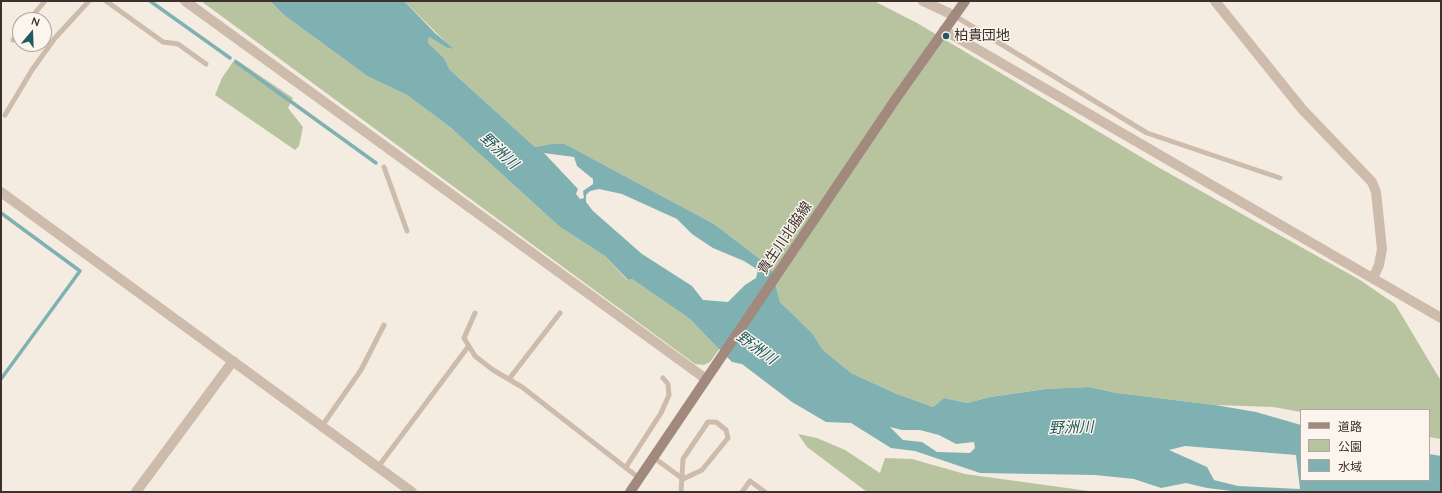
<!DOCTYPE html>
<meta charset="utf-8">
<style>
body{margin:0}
#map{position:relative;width:1442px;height:493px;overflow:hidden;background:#f4ebe1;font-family:Quicksand,"Noto Sans JP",sans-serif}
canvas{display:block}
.frame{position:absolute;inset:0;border:2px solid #3b302b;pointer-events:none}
.legend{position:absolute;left:1300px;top:409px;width:130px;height:72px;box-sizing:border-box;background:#fbf5ee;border:1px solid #aea6a0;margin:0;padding:5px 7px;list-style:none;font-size:12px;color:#3b302b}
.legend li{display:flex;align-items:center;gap:8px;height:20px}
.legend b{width:20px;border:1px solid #aea6a0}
.north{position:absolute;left:12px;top:12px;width:40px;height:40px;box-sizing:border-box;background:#fbf5ee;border:1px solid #aea6a0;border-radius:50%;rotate:19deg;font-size:11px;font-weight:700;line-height:16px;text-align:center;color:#3b302b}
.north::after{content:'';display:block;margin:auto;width:14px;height:18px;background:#1f5a5e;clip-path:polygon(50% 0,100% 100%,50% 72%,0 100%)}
</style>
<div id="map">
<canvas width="1442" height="493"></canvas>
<div class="frame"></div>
<ul class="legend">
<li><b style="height:5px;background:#a18a7d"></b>道路</li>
<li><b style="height:11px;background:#b8c4a0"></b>公園</li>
<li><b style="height:11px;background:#7fb0b2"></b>水域</li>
</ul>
<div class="north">N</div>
</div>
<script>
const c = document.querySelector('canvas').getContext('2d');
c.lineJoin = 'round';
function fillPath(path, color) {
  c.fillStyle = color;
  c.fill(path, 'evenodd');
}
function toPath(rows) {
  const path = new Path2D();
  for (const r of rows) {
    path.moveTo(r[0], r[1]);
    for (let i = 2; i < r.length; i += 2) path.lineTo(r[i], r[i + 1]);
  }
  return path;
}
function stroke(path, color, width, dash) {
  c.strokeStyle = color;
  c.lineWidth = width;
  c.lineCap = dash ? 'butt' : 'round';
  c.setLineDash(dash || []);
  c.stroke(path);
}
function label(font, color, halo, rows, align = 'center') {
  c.font = font + ' Quicksand,"Noto Sans JP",sans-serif';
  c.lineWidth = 3;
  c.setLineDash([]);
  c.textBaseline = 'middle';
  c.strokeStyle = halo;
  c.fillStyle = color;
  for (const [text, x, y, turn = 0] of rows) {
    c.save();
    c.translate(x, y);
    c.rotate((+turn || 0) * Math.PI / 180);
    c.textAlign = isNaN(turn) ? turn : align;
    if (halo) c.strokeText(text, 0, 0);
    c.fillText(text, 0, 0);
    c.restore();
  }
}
const green = toPath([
 [201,1,270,1,284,15,367,76,407,95,450,127,560,227,605,256,627,280,632,279,690,319,720,348,710,362,704,365,695,364],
 [404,1,874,1,917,23,1156,166,1360,280,1395,304,1441,381,1441,439,1429,437,1429,410,1301,410,1301,412,1273,407,1215,405,1117,393,1089,387,1046,389,990,397,967,403,944,398,933,407,897,394,851,373,822,349,813,334,780,302,772,271,760,259,714,224,565,144,551,144,535,147,450,70,444,58,428,43,429,37,447,48,453,49],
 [235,59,293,98,288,108,303,127,299,146,295,150,215,95,222,78],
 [798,434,817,438,845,450,880,473,885,458,912,459,965,474,1096,492,867,492,807,447]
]);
const water = toPath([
 [270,1,404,1,435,33,454,49,447,48,429,37,428,43,444,58,450,70,535,147,551,144,565,144,714,224,760,259,772,271,780,302,813,334,822,349,851,373,897,394,933,407,944,398,967,403,990,397,1046,389,1089,387,1117,393,1215,405,1256,412,1301,425,1301,480,1429,480,1429,454,1441,456,1441,492,1240,492,1207,488,1186,483,1161,488,1134,479,1095,475,980,473,915,451,891,448,851,423,826,422,792,402,742,364,732,362,690,319,632,279,628,280,605,256,560,227,450,127,407,95,367,76,284,15],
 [544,153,574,157,577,166,593,179,593,184,583,191,584,198,580,199,576,194,578,189],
 [599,189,622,194,677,219,692,234,713,248,744,261,758,270,756,278,745,285,728,302,703,300,692,286,642,254,593,211,586,202,586,195,590,191],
 [890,427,902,430,920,430,939,435,956,444,974,442,975,448,970,453,937,452,922,442,903,440],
 [1185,446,1296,455,1300,489,1238,486,1214,480,1207,467,1169,450]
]);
const stream = toPath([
 [150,1,230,58],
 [236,62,376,163],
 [1,213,80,271,1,379]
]);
const service = toPath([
 [106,1,163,42,178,44,206,64],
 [955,16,1147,133,1280,178],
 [29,20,45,1],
 [13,40,20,31],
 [5,115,32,70,55,38,89,1],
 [384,167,407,231],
 [475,313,464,338,475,356,493,370,522,387,639,478],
 [509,379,560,313],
 [322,426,361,370,384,325],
 [653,457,683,479],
 [378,467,468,347],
 [626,467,661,413,669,395,668,384,663,378],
 [681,492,683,459,708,422,716,422,726,430,728,438,702,470,683,479],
 [742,492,750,481,765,492]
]);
const minor = toPath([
 [923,1,955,16],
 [1215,1,1302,109,1372,182,1376,192,1382,249,1379,265,1373,278],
 [944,30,1441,318],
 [136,492,233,361]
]);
const tertiary = toPath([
 [185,1,706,379],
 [1,192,412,492]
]);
const secondary = toPath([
 [630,492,895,100,965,1]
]);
const markers = [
 [946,36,4,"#1f5a5e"]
];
const poiNames = [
 ["柏貴団地",954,36]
];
const streetNames = [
 ["貴生川北脇線",785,238,-56]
];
const waterNames = [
 ["野洲川",499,151,43],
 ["野洲川",756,348,36],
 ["野洲川",1071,428,-2]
];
fillPath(green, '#b8c4a0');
fillPath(water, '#7fb0b2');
stroke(stream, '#7fb0b2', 3.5);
stroke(service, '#cdbbac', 5);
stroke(minor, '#cdbbac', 10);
stroke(tertiary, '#cdbbac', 10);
stroke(secondary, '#a18a7d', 10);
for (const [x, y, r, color] of markers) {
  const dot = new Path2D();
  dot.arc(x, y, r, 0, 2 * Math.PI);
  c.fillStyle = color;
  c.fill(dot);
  stroke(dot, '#fbf5ee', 1.5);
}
label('14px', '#3b302b', '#fbf5ee', poiNames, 'left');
label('14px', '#3b302b', '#fbf5ee', streetNames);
label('italic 15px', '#1f5a5e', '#fbf5ee', waterNames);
</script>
